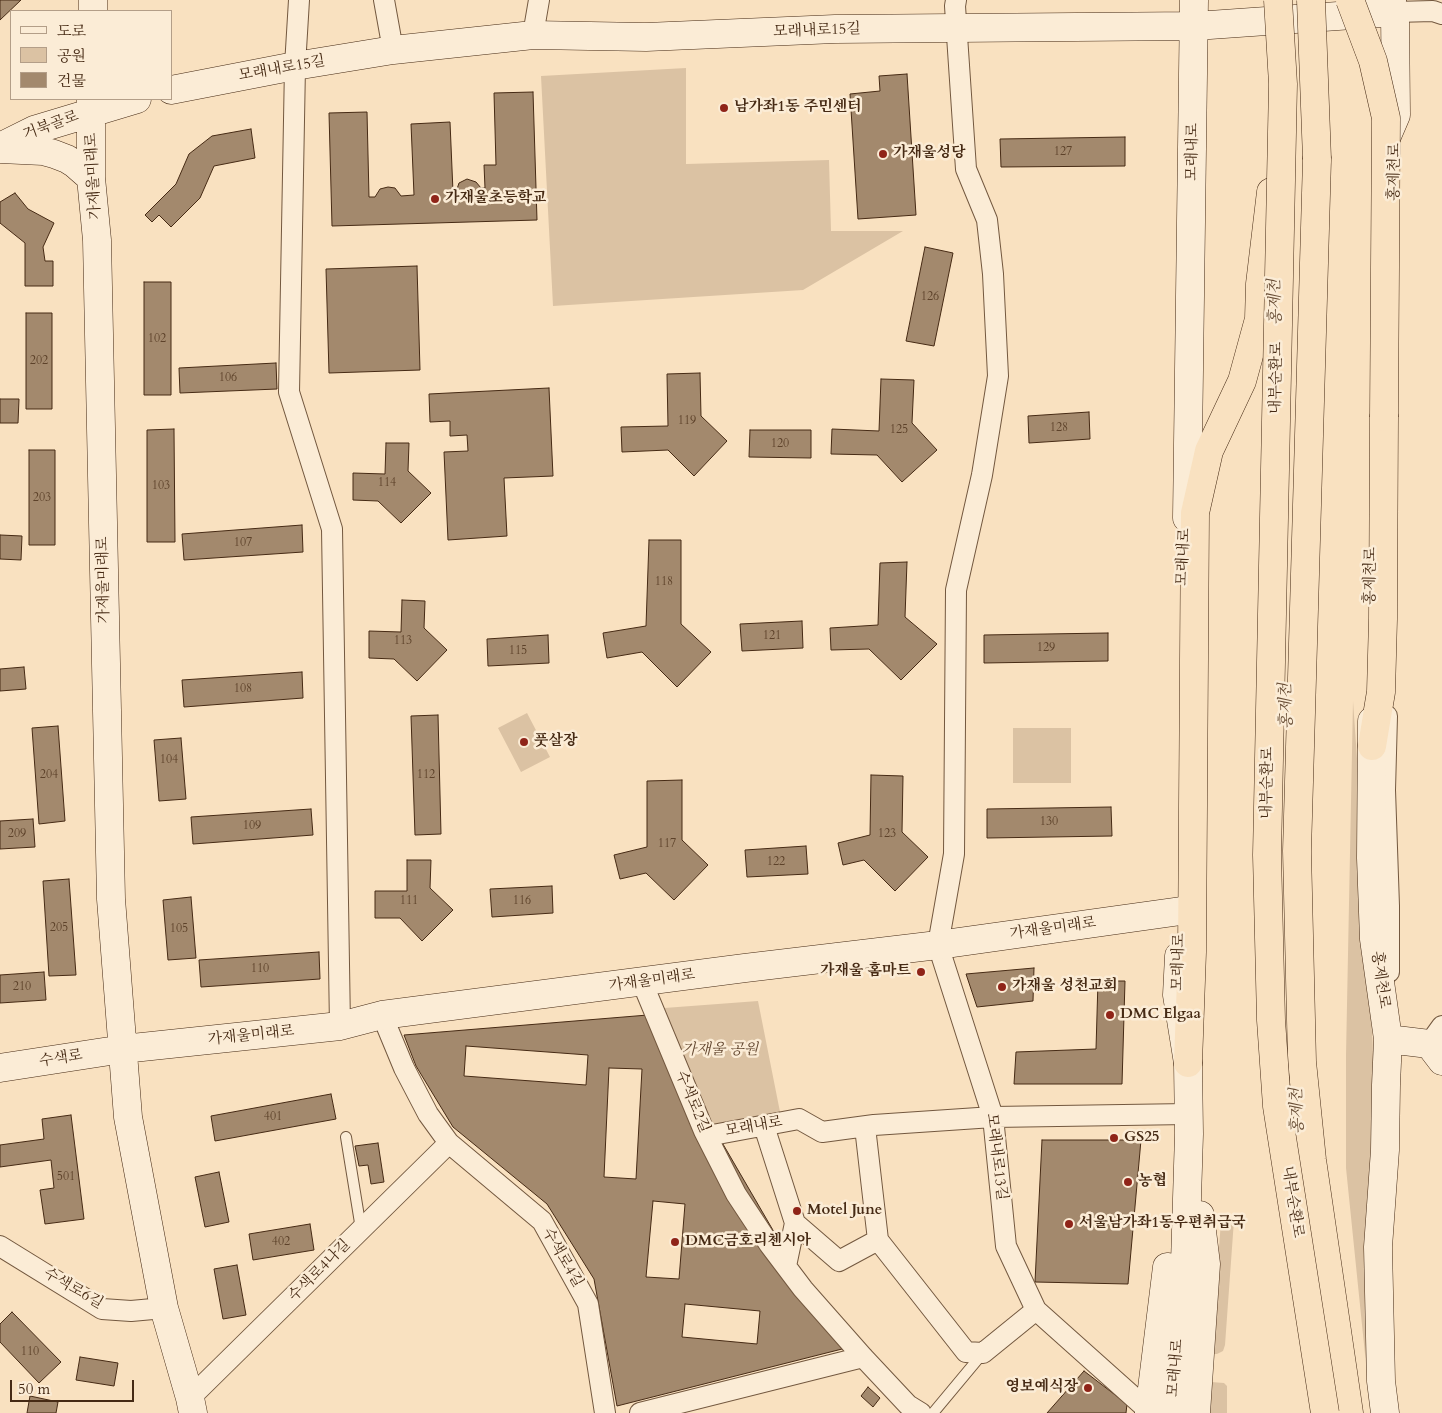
<!DOCTYPE html>
<meta charset="utf-8">
<style>
body{margin:0}
#map{position:relative;width:1442px;height:1413px;overflow:hidden;background:#f9e1c0;font-family:Cardo,"Noto Serif KR",serif}
canvas{display:block}
.legend{position:absolute;left:10px;top:10px;width:162px;height:90px;box-sizing:border-box;background:#fbecd6;border:1px solid #b39e88;margin:0;padding:6px 9px;list-style:none;font-size:15px;color:#462a14}
.legend li{display:flex;align-items:center;gap:10px;height:25px}
.legend b{width:25px;border:1px solid #b39e88}
.scale{position:absolute;left:10px;top:1380px;width:124px;height:22px;box-sizing:border-box;border:2px solid #462a14;border-top:0;padding-left:6px;font-size:15px;line-height:18px;white-space:nowrap;color:#462a14;-webkit-text-stroke:4px #fbecd6;paint-order:stroke}
</style>
<div id="map">
<canvas width="1442" height="1413"></canvas>
<ul class="legend">
<li><b style="height:6px;background:#fbecd6"></b>도로</li>
<li><b style="height:14px;background:#dbc2a3"></b>공원</li>
<li><b style="height:14px;background:#a3896d"></b>건물</li>
</ul>
<div class="scale">50 m</div>
</div>
<script>
const c = document.querySelector('canvas').getContext('2d');
c.lineJoin = 'round';
function fillPath(path, color) {
  c.fillStyle = color;
  c.fill(path, 'evenodd');
}
function toPath(rows) {
  const path = new Path2D();
  for (const r of rows) {
    path.moveTo(r[0], r[1]);
    for (let i = 2; i < r.length; i += 2) path.lineTo(r[i], r[i + 1]);
  }
  return path;
}
function stroke(path, color, width, dash) {
  c.strokeStyle = color;
  c.lineWidth = width;
  c.lineCap = dash ? 'butt' : 'round';
  c.setLineDash(dash || []);
  c.stroke(path);
}
function label(font, color, halo, rows, align = 'center') {
  c.font = font + ' Cardo,"Noto Serif KR",serif';
  c.lineWidth = 5;
  c.setLineDash([]);
  c.textBaseline = 'middle';
  c.strokeStyle = halo;
  c.fillStyle = color;
  for (const [text, x, y, turn = 0] of rows) {
    c.save();
    c.translate(x, y);
    c.rotate((+turn || 0) * Math.PI / 180);
    c.textAlign = isNaN(turn) ? turn : align;
    if (halo) c.strokeText(text, 0, 0);
    c.fillText(text, 0, 0);
    c.restore();
  }
}
const green = toPath([
 [686,68,686,164,829,160,831,231,903,231,803,290,553,306,541,76],
 [1353,701,1359,787,1374,1070,1371,1413,1346,1168,1346,1055],
 [527,713,550,757,521,772,498,728],
 [1013,728,1071,728,1071,783,1013,783],
 [758,1001,782,1122,704,1131,651,1009],
 [1234,1220,1225,1345,1223,1351,1217,1354,1211,1354,1221,1221],
 [1211,1382,1224,1383,1227,1386,1227,1413,1209,1413]
]);
const building = toPath([
 [0,0,21,0,0,20,0,0],
 [907,74,916,215,858,219,850,94,880,91,879,76,907,74],
 [533,92,537,220,332,226,329,113,367,112,369,197,375,197,380,189,388,187,395,188,401,196,414,195,411,124,450,122,453,192,456,192,459,183,467,179,476,182,481,188,485,188,484,165,496,165,494,93,533,92],
 [251,129,255,158,214,166,200,198,171,227,159,215,152,222,145,215,176,184,189,154,212,136,251,129],
 [1125,137,1125,166,1001,167,1000,139,1125,137],
 [15,193,28,209,54,223,43,247,45,261,53,261,53,286,25,286,25,243,0,223,0,202,15,193],
 [925,247,953,253,934,346,906,341,925,247],
 [417,266,420,370,329,373,326,269,417,266],
 [144,282,171,282,171,395,144,395,144,282],
 [26,313,52,313,52,409,26,409,26,313],
 [276,363,277,389,180,393,179,368,276,363],
 [700,373,701,416,727,441,694,476,668,450,622,452,621,427,668,426,667,374,700,373],
 [881,379,914,380,912,423,937,450,902,482,877,455,831,454,832,429,879,431,881,379],
 [549,388,553,476,504,478,507,536,448,540,444,452,468,451,467,435,450,436,450,421,430,422,429,394,549,388],
 [0,399,19,399,18,423,0,423,0,399],
 [1089,412,1090,439,1029,443,1028,416,1089,412],
 [174,429,175,542,147,542,147,430,174,429],
 [750,430,811,430,811,458,749,457,750,430],
 [386,443,409,443,408,471,431,493,401,523,378,501,353,500,353,473,385,474,386,443],
 [29,450,55,450,55,545,29,545,29,450],
 [302,525,303,552,184,560,182,534,302,525],
 [0,535,22,536,21,560,0,559,0,535],
 [649,540,681,540,681,624,711,652,677,687,642,652,607,658,603,633,646,626,649,540],
 [907,562,905,617,937,644,901,680,869,649,831,650,830,628,878,625,880,563,907,562],
 [402,600,425,601,424,628,447,650,417,681,394,659,369,658,369,631,401,632,402,600],
 [802,621,803,648,742,651,740,624,802,621],
 [1108,633,1108,661,984,663,984,635,1108,633],
 [548,635,549,663,488,666,487,639,548,635],
 [24,667,26,689,0,691,0,669,24,667],
 [302,672,303,698,184,707,182,680,302,672],
 [438,715,441,834,415,835,411,716,438,715],
 [58,726,65,821,39,824,32,728,58,726],
 [181,738,186,799,159,801,154,740,181,738],
 [871,775,903,776,902,832,928,857,895,891,864,860,843,865,838,843,870,835,871,775],
 [682,780,682,840,708,865,674,900,646,873,620,879,614,855,647,847,647,781,682,780],
 [1111,807,1112,836,987,838,987,809,1111,807],
 [311,809,313,835,193,844,191,817,311,809],
 [33,819,35,847,0,849,0,821,33,819],
 [806,846,808,874,747,877,745,850,806,846],
 [407,860,431,860,430,888,453,910,422,941,400,918,375,918,375,891,407,891,407,860],
 [69,879,76,975,49,976,43,881,69,879],
 [552,886,553,913,492,917,490,889,552,886],
 [191,897,196,958,168,960,163,900,191,897],
 [319,952,320,979,201,987,199,960,319,952],
 [1034,968,1033,1001,977,1007,966,974,1034,968],
 [44,972,46,1000,0,1003,0,975,44,972],
 [1098,981,1125,981,1122,1084,1014,1084,1016,1052,1096,1049,1098,981],
 [648,1015,842,1349,617,1406,594,1279,547,1204,453,1127,416,1066,404,1035,648,1015],
 [466,1046,588,1055,586,1085,464,1076,466,1046],
 [609,1068,642,1069,636,1179,604,1177,609,1068],
 [331,1094,336,1119,215,1141,211,1116,331,1094],
 [71,1115,84,1219,45,1224,40,1190,54,1188,51,1160,0,1167,0,1145,44,1139,42,1119,71,1115],
 [1042,1140,1141,1140,1128,1284,1035,1282,1042,1140],
 [378,1143,384,1182,371,1184,368,1165,359,1166,355,1146,378,1143],
 [219,1172,229,1222,205,1227,195,1177,219,1172],
 [653,1201,685,1204,679,1279,646,1277,653,1201],
 [310,1224,314,1250,253,1260,249,1234,310,1224],
 [237,1265,246,1315,223,1319,214,1269,237,1265],
 [685,1304,760,1311,757,1344,682,1337,685,1304],
 [12,1312,61,1362,39,1383,0,1342,0,1324,12,1312],
 [80,1357,118,1363,114,1386,76,1380,80,1357],
 [1084,1371,1127,1404,1126,1413,1047,1413,1084,1371],
 [868,1387,880,1398,873,1407,861,1396,868,1387],
 [30,1396,58,1402,56,1413,27,1413,30,1396]
]);
const lane = toPath([
 [346,1137,361,1229],
 [933,1413,983,1353]
]);
const street = toPath([
 [299,0,295,66,289,392,332,529,340,1026],
 [384,0,393,50],
 [1396,0,1395,12,1433,11,1442,14],
 [533,35,539,0],
 [1387,716,1385,790,1389,906,1389,972],
 [642,982,704,1131,736,1194,769,1244,803,1289,863,1357,908,1405,921,1413],
 [382,1015,404,1068,428,1114,449,1143,542,1221,588,1304,605,1413],
 [1429,1044,1442,1026],
 [764,1126,795,1223,786,1266],
 [865,1127,878,1240,966,1352,983,1353,1036,1310,1006,1246,993,1117,938,945,954,854,956,590,982,475,998,376,993,274,987,220,966,169,955,6,956,0],
 [707,1136,799,1119,822,1132,874,1125,993,1117,1188,1114],
 [795,1223,839,1261,878,1240],
 [0,1246,102,1309,131,1311,164,1308],
 [1036,1310,1149,1411],
 [190,1398,449,1143],
 [640,1413,863,1357]
]);
const secondary = toPath([
 [93,11,93,0],
 [171,90,295,66,393,50,533,35,646,37,835,29,1195,26,1395,12,1396,115,1387,136],
 [91,99,91,178,97,240,111,899,128,1117,164,1308,190,1398,193,1413],
 [0,147,34,130,137,99],
 [0,149,43,151,54,154,67,159,75,164,91,178],
 [1187,518,1194,0],
 [1372,721,1371,858,1374,939,1388,1039,1386,1085,1385,1150,1378,1247,1381,1381,1385,1413],
 [1388,1039,1429,1044,1442,1061],
 [0,1068,123,1049,340,1026,382,1015,745,968,938,945,1181,911],
 [1149,1413,1167,1267],
 [1172,1413,1185,1263,1189,1134,1188,1063,1177,995,1179,956],
 [1196,1413,1206,1264,1200,1215]
]);
const highway = toPath([
 [1317,159,1297,851,1302,1062,1312,1160,1349,1413],
 [1372,746,1381,692,1383,619,1384,417],
 [1188,1063,1192,952,1195,513,1209,451,1242,381,1259,319,1260,284,1271,192]
]);
const highwayBridge = toPath([
 [1278,0,1283,84,1267,855,1271,1020,1277,1106,1325,1413],
 [1311,0,1317,159],
 [1350,0,1373,61,1386,118,1384,417]
]);
const markers = [
 [724,108,5,"#8f2418"],
 [883,154,5,"#8f2418"],
 [435,199,5,"#8f2418"],
 [524,742,5,"#8f2418"],
 [921,972,5,"#8f2418"],
 [1002,987,5,"#8f2418"],
 [1110,1015,5,"#8f2418"],
 [1114,1138,5,"#8f2418"],
 [1128,1182,5,"#8f2418"],
 [797,1211,5,"#8f2418"],
 [1069,1224,5,"#8f2418"],
 [675,1242,5,"#8f2418"],
 [1088,1388,5,"#8f2418"]
];
const numberNames = [
 ["127",1063,152],
 ["126",930,297],
 ["102",157,339],
 ["202",39,361],
 ["106",228,378],
 ["119",687,421],
 ["128",1059,428],
 ["125",899,430],
 ["120",780,444],
 ["114",387,483],
 ["103",161,486],
 ["203",42,498],
 ["107",243,543],
 ["118",664,582],
 ["121",772,636],
 ["113",403,641],
 ["129",1046,648],
 ["115",518,651],
 ["108",243,689],
 ["104",169,760],
 ["204",49,775],
 ["112",426,775],
 ["130",1049,822],
 ["109",252,826],
 ["209",17,834],
 ["123",887,834],
 ["117",667,844],
 ["122",776,862],
 ["111",409,901],
 ["116",522,901],
 ["205",59,928],
 ["105",179,929],
 ["110",260,969],
 ["210",22,987],
 ["401",273,1117],
 ["501",66,1177],
 ["402",281,1242],
 ["110",30,1352]
];
const streetNames = [
 ["모래내로15길",817,31,-2],
 ["모래내로15길",282,69,-10],
 ["거북골로",51,126,-20],
 ["모래내로",1193,152,-89],
 ["홍제천로",1395,172,-89],
 ["가재울미래로",94,176,-93],
 ["내부순환로",1277,378,-89],
 ["모래내로",1184,557,-87],
 ["홍제천로",1371,576,-89],
 ["가재울미래로",104,580,-91],
 ["내부순환로",1268,783,-89],
 ["가재울미래로",1053,929,-8],
 ["모래내로",1179,962,-88],
 ["홍제천로",1380,980,82],
 ["가재울미래로",652,981,-8],
 ["가재울미래로",251,1036,-6],
 ["수색로",61,1059,-9],
 ["수색로2길",692,1102,67],
 ["모래내로",754,1127,-10],
 ["모래내로13길",996,1157,83],
 ["내부순환로",1292,1202,81],
 ["수색로4길",562,1258,60],
 ["수색로4나길",320,1271,-45],
 ["수색로6길",73,1289,30],
 ["모래내로",1176,1368,-85]
];
const poiNames = [
 ["남가좌1동 주민센터",734,108],
 ["가재울성당",893,154],
 ["가재울초등학교",445,199],
 ["풋살장",534,742],
 ["가재울 홈마트",911,972,"right"],
 ["가재울 성천교회",1012,987],
 ["DMC Elgaa",1120,1015],
 ["GS25",1124,1138],
 ["농협",1138,1182],
 ["Motel June",807,1211],
 ["서울남가좌1동우편취급국",1079,1224],
 ["DMC금호리첸시아",685,1242],
 ["영보예식장",1078,1388,"right"]
];
const parkNames = [
 ["가재울 공원",720,1051]
];
const waterNames = [
 ["홍제천",1276,302,-92],
 ["홍제천",1287,706,-92],
 ["홍제천",1298,1111,-92]
];
fillPath(green, '#dbc2a3');
fillPath(building, '#a3896d');
stroke(building, '#462a14', 1);
stroke(lane, '#73583f', 12);
stroke(street, '#73583f', 22);
stroke(secondary, '#462a14', 29);
stroke(highway, '#462a14', 29);
stroke(lane, '#fbecd6', 10);
stroke(street, '#fbecd6', 20);
stroke(secondary, '#fbecd6', 28);
stroke(highway, '#f9e1c0', 28);
stroke(highwayBridge, '#462a14', 29, []);
stroke(highwayBridge, '#f9e1c0', 28);
for (const [x, y, r, color] of markers) {
  const dot = new Path2D();
  dot.arc(x, y, r, 0, 2 * Math.PI);
  c.fillStyle = color;
  c.fill(dot);
  stroke(dot, '#fbecd6', 2);
}
label('12px', '#5d422a', null, numberNames);
label('15px', '#462a14', '#fbecd6', streetNames);
label('bold 15px', '#462a14', '#fbecd6', poiNames, 'left');
label('italic 15px', '#644831', '#fbecd6', parkNames);
label('italic 16px', '#694e36', '#fbecd6', waterNames);
</script>
